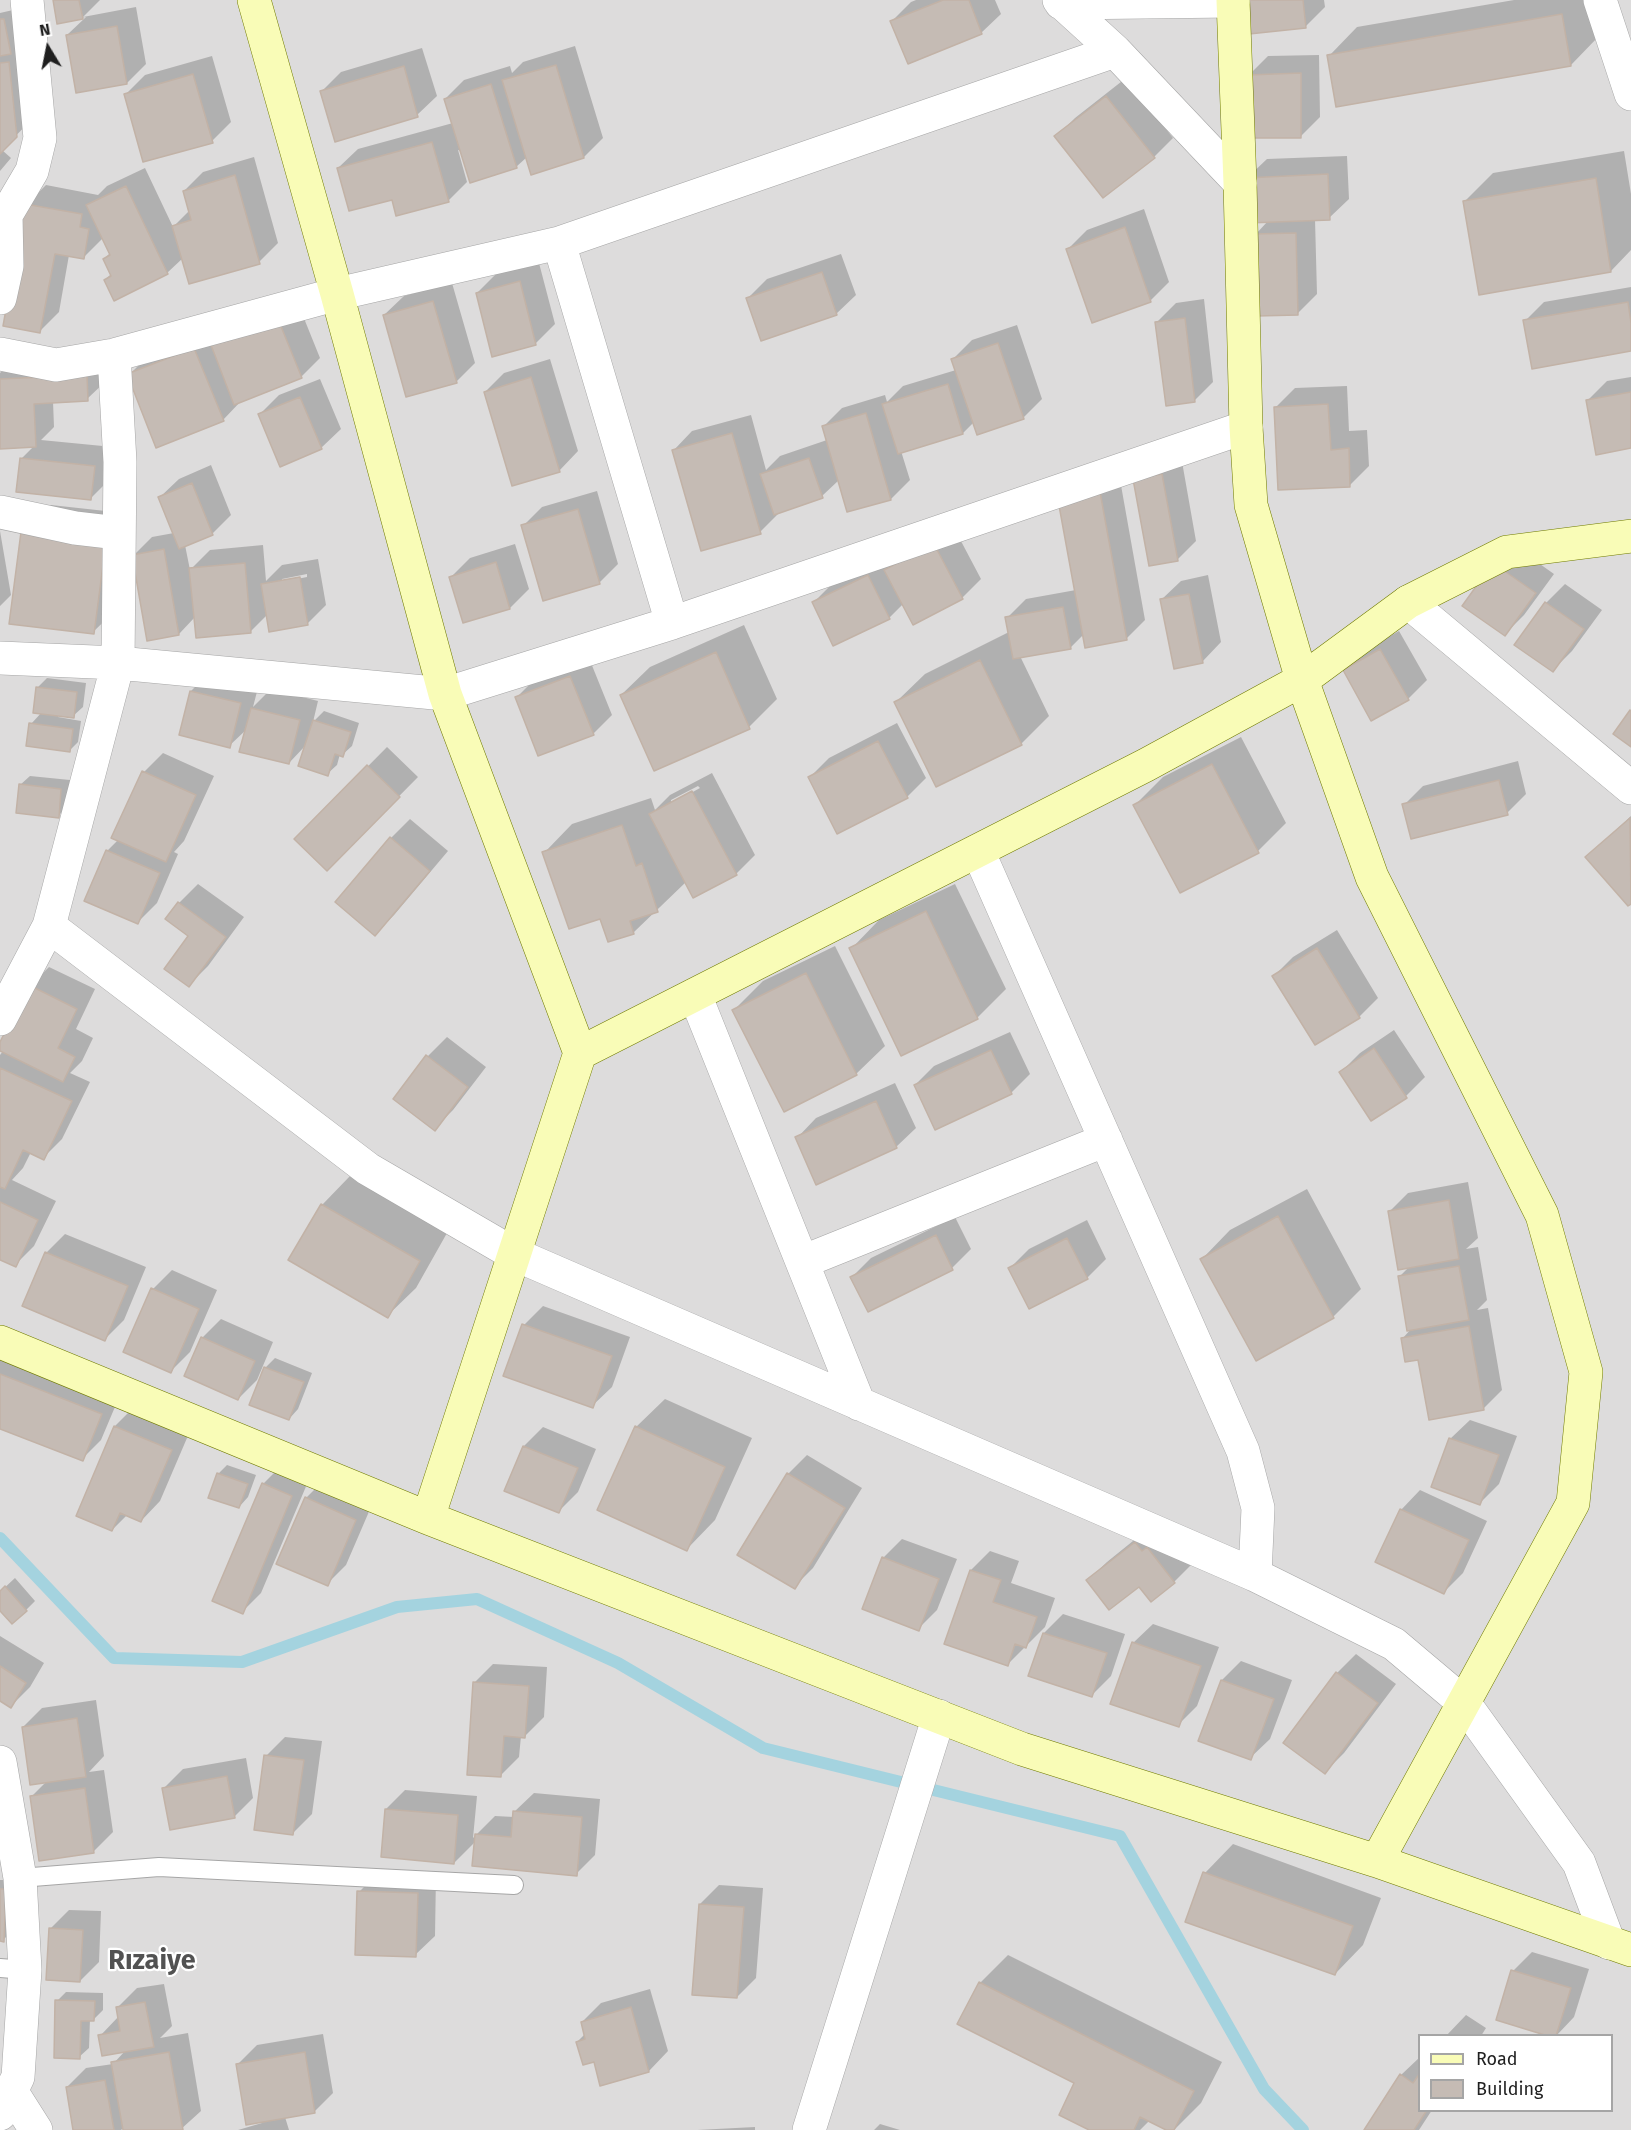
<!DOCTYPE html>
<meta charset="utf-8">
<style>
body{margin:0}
#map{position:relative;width:1631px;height:2130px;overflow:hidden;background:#f0ece5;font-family:"Fira Sans",sans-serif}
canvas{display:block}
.legend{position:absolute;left:1418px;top:2034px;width:195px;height:78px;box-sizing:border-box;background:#fff;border:2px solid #a5a5a5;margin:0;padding:8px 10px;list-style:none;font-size:18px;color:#1f1f1f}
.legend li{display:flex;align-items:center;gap:12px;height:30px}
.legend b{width:30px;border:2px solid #a5a5a5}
.north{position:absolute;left:18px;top:18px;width:60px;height:60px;-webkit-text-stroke:4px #fff;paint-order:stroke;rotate:350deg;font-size:16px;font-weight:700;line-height:24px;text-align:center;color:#1f1f1f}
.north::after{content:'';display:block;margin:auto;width:21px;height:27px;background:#1f1f1f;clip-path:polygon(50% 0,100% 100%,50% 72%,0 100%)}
</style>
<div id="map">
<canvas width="1631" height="2130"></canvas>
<ul class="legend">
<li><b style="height:8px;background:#f9fcb7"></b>Road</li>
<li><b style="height:16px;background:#c5bbb4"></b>Building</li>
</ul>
<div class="north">N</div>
</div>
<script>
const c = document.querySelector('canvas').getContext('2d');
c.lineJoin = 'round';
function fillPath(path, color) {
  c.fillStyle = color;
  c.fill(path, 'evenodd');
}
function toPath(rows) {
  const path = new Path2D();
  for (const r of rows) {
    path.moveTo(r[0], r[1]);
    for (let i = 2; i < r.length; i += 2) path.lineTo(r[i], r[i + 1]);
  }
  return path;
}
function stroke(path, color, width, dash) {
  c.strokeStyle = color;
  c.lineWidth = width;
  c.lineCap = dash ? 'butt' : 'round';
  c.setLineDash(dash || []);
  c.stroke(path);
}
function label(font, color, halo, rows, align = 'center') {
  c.font = font + ' "Fira Sans",sans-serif';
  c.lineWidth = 4.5;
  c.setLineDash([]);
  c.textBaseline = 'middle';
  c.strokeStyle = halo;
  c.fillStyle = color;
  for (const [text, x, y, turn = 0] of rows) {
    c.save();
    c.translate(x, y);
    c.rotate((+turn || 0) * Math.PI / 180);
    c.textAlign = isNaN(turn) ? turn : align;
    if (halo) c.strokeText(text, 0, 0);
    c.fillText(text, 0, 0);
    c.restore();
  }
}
const residential = toPath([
 [0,0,1631,0,1631,2130,0,2130],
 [1420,2036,1612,2036,1612,2110,1420,2110]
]);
const shadow = toPath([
 [54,0,100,0,83,17,136,7,146,64,127,83,67,35,86,17,58,22],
 [916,0,995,0,1001,14,981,33,892,21,911,2],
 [1247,0,1324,0,1325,7,1306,26],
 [1514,0,1593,0,1599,36,1571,65,1329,56,1357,27],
 [13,10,35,116,2,150,11,158,0,171,0,13],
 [575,46,603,138,584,157,527,157,516,167,458,150,467,182,448,201,393,198,338,168,358,149,453,123,445,99,464,80,510,66,512,73,523,62],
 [422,48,437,96,417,115,322,91,341,72],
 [1319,55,1320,117,1301,136,1249,75,1268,56],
 [212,56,231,122,212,141,126,94,145,75],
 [1126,78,1173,138,1154,157,1056,137,1075,118],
 [1624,151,1631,194,1631,250,1611,271,1464,202,1493,173],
 [1347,156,1349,199,1329,218,1315,219,1317,294,1298,313,1255,235,1268,221,1247,178,1267,159],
 [254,157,278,243,259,262,183,258,167,273,105,280,111,274,104,259,110,253,103,238,84,257,69,255,59,312,40,331,27,204,46,185,98,195,107,186,145,168,173,227,190,210,184,191,203,172],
 [1144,209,1169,282,1150,301,1068,249,1087,230],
 [841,254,856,295,836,314,748,298,767,279],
 [539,263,555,324,536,343,477,293,496,274],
 [452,283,475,363,456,382,384,315,404,296],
 [1631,287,1631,350,1525,321,1544,302],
 [1204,299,1213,382,1194,401,1157,322,1176,303],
 [297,301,320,358,301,377,242,400,223,420,129,375,148,356],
 [1017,325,1042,399,1023,418,974,422,963,433,901,451,910,480,891,499,839,480,822,496,778,511,779,513,760,532,673,451,692,431,751,415,766,470,780,456,827,440,823,427,842,408,885,395,887,402,903,386,956,370,953,359,972,340],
 [105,356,107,380,87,399,53,401,54,427,41,440,113,447,109,480,90,499,21,459,34,446,0,448,0,373,12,361],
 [550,359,578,451,559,471,485,392,504,373],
 [1631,377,1631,447,1588,400,1607,381],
 [320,379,341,429,321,448,259,415,279,395],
 [1347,386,1349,431,1367,430,1369,466,1350,485,1276,407,1295,388],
 [1181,456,1196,541,1177,560,1150,564,1154,460],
 [211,465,231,515,212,534,185,545,190,570,210,550,263,545,266,581,282,565,318,559,326,605,307,624,268,614,250,632,195,617,179,634,133,556,152,537,174,533,159,498,179,479],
 [307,574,307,577,282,582,282,579],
 [1119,474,1145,620,1126,639,1084,634,1070,648,1020,656,1049,716,1021,744,896,702,925,674,1009,632,1007,618,1026,599,1076,590,1059,500],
 [597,491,618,564,599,583,523,526,542,507],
 [51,505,133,514,122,604,93,632,22,533],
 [953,526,981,579,962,598,904,603,889,618,814,602,833,583],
 [0,531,11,595,0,606],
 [515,544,529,589,510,608,451,577,470,558],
 [1513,545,1554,574,1524,615,1505,634,1464,605],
 [1208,575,1221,642,1202,662,1161,600,1181,581],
 [1565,584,1602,610,1572,651,1553,670,1517,645,1546,603],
 [744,625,777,699,749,727,621,695,650,667],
 [1399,631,1427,680,1408,699,1345,670,1364,651],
 [589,658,612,715,593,734,517,697,536,678],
 [210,672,259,684,253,707,271,689,318,701,313,722,324,711,359,723,352,746,342,755,340,754,337,765,327,774,306,745,289,763,247,729,229,746,191,691],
 [47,678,86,683,83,707,73,716,58,714,58,717,81,721,78,742,69,751,31,724,42,712,38,687],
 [897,723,926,778,907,797,810,777,829,758],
 [1241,737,1286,823,1258,851,1135,805,1163,777],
 [387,747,418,777,327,869,296,839],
 [163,753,214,776,184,841,174,852,178,854,157,903,138,922,107,851,119,839,113,837,144,772],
 [1518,761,1526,794,1507,813,1404,805,1423,786],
 [712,773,755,855,736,874,686,882,634,932,609,940,601,917,544,853,572,824,651,798,655,810,670,795],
 [698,786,700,788,671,804,671,800],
 [30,776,70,780,67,807,58,816,20,785],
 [1631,816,1631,902,1628,904,1587,857],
 [410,819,448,851,394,915,375,934,337,902,391,838],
 [198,884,244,917,208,966,189,985,190,936,179,903],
 [955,884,1006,989,977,1018,851,949,879,920],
 [1337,930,1378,998,1359,1017,1316,1043,1274,976,1293,957],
 [835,946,885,1046,856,1074,734,1010,763,981],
 [49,967,95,989,76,1029,93,1038,82,1061,70,1073,90,1082,62,1139,43,1158,31,1152,23,1168,12,1180,56,1201,34,1246,15,1265,0,1258,0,1055,3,1051,0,1050,0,1045,30,986],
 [1394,1030,1425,1077,1406,1096,1372,1119,1341,1072,1360,1053],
 [1010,1032,1030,1074,1011,1093,915,1085,934,1066],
 [447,1037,486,1067,453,1110,434,1129,395,1099,428,1056],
 [895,1083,916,1128,896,1147,797,1138,816,1118],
 [350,1176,447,1233,416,1288,387,1316,322,1205],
 [1468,1182,1478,1238,1466,1249,1478,1247,1487,1300,1477,1310,1488,1308,1502,1390,1483,1409,1419,1358,1402,1339,1412,1328,1399,1277,1410,1266,1389,1212,1408,1193],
 [1307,1189,1361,1289,1333,1317,1202,1259,1230,1230],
 [955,1217,971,1249,952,1268,852,1277,871,1258],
 [1087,1220,1106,1259,1087,1278,1010,1268,1029,1249],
 [65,1234,146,1267,124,1320,105,1339,46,1253],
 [172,1270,217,1290,190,1352,171,1371,153,1289],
 [543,1306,630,1337,612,1387,592,1406,524,1325],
 [221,1319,273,1342,257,1380,238,1399,202,1338],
 [0,1348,120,1395,101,1440,82,1459,0,1427],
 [275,1358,312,1373,298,1409,289,1419,251,1404,265,1368],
 [665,1399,752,1438,715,1520,687,1549,636,1427],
 [134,1407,190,1431,160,1501,141,1521,127,1515,112,1530,78,1515,115,1426],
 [1470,1420,1517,1436,1499,1484,1480,1503,1450,1439],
 [543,1427,596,1449,578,1492,559,1511,524,1446],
 [807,1455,862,1488,813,1568,794,1587,788,1474],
 [227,1465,256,1475,248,1497,239,1507,218,1474],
 [282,1465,310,1477,261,1593,242,1612,263,1484],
 [325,1479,374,1500,346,1565,327,1584,306,1498],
 [1420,1490,1487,1521,1463,1573,1444,1592,1377,1561,1401,1510],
 [1154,1524,1193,1563,1174,1582,1151,1600,1139,1584,1088,1580,1107,1562],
 [902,1539,957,1559,937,1610,918,1629,883,1558],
 [990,1551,1019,1561,1011,1583,1055,1598,1045,1627,1008,1664,971,1570],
 [15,1578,35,1601,26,1610,0,1609,0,1592],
 [1063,1614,1125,1634,1111,1676,1092,1695,1044,1633],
 [1153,1624,1219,1647,1197,1706,1178,1725,1133,1643],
 [0,1636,44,1663,30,1687,11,1706,0,1699],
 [1356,1654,1396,1684,1344,1753,1325,1772,1337,1673],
 [1241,1661,1292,1680,1270,1739,1250,1758,1200,1740,1222,1680],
 [493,1664,547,1667,544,1717,525,1736,521,1736,519,1757,500,1776,474,1683],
 [96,1700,104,1756,89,1772,104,1770,113,1832,94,1851,31,1797,47,1781,23,1727,42,1708],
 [285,1737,322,1741,312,1814,293,1833,266,1756],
 [246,1758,253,1798,234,1817,164,1788,183,1769],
 [405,1790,477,1796,473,1838,495,1816,514,1817,514,1812,534,1793,600,1799,595,1855,576,1874,476,1841,454,1863,386,1809],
 [1233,1844,1381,1898,1363,1945,1335,1974,1205,1873],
 [378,1873,436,1874,435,1936,415,1955,359,1892],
 [0,1880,15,1880,12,1931,3,1940,0,1940],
 [719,1885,763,1888,756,1978,737,1997,700,1904],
 [69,1910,101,1911,99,1962,80,1981,50,1929],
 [1532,1952,1589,1969,1574,2017,1556,2036,1513,1971],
 [1008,1955,1222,2062,1201,2103,1174,2130,1170,2130,1150,2120,1140,2130,1093,2130,1076,2083,980,1983],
 [164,1984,172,2026,160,2038,188,2033,201,2111,180,2130,124,2130,124,2127,121,2130,75,2130,67,2087,86,2068,113,2064,125,2051,100,2036,119,2016,118,2007,137,1988],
 [650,1989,668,2051,649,2071,601,2084,595,2060,577,2042,585,2034,582,2022,601,2003],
 [66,1992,103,1993,103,2010,94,2019,90,2019,89,2048,79,2057,57,2001],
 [1466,2015,1486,2028,1481,2036,1446,2036],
 [323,2034,333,2093,314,2112,285,2117,289,2130,238,2130,262,2123,238,2064,257,2045],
 [1420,2057,1420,2110,1432,2110,1419,2130,1365,2130,1401,2075],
 [880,2124,900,2130,874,2130],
 [755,2127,755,2130,697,2130]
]);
const stream = toPath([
 [0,1538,114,1658,242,1662,397,1607,477,1599,618,1663,763,1748,1120,1836,1264,2089,1303,2130]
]);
const building = toPath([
 [53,0,79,0,83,19,57,24,53,0],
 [943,0,969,0,982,34,908,64,890,21,943,0],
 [1246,0,1303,0,1306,28,1249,34,1246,0],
 [1562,14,1571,66,1336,107,1327,55,1562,14],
 [0,19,4,19,11,54,0,56,0,19],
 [117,26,127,84,76,93,66,35,117,26],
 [9,62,17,137,0,154,0,63,9,62],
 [556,65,584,158,531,175,502,80,556,65],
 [404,66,418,117,335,142,320,91,404,66],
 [1301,73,1301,138,1249,138,1248,75,1301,73],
 [193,74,213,143,143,162,124,94,193,74],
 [491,84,517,168,470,183,444,99,491,84],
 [1106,96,1155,158,1103,198,1054,136,1106,96],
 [432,142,449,202,396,216,392,200,349,211,337,168,432,142],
 [1328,174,1330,220,1248,223,1246,178,1328,174],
 [235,175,260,264,189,284,172,226,191,220,183,191,235,175],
 [1596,178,1611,272,1479,295,1463,201,1596,178],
 [126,186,168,274,114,301,104,280,111,276,103,259,110,255,86,205,126,186],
 [25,204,82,214,80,227,89,229,84,259,55,254,40,333,3,326,25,204],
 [1125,227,1151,302,1092,323,1066,249,1125,227],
 [1296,233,1298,315,1256,316,1253,234,1296,233],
 [822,272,837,315,761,341,746,298,822,272],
 [520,281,536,345,492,357,476,293,520,281],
 [433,301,457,383,406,397,383,315,433,301],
 [1628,302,1631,323,1631,351,1532,369,1523,320,1628,302],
 [1185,318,1195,402,1166,406,1155,322,1185,318],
 [278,319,302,378,234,405,211,345,278,319],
 [998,343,1024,419,977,435,951,359,998,343],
 [194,348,224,421,156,448,127,374,194,348],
 [87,375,88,401,34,404,36,447,0,449,0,379,87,375],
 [531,377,560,472,512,486,484,392,531,377],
 [948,384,963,434,898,454,882,404,948,384],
 [1631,392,1631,448,1596,455,1586,400,1631,392],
 [300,397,322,449,280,467,258,414,300,397],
 [1328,404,1331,450,1349,448,1350,487,1278,490,1274,407,1328,404],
 [866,413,891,500,847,512,822,426,866,413],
 [732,433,761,534,701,551,672,450,732,433],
 [20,458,95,466,91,500,16,492,20,458],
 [809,458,823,498,774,515,760,474,809,458],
 [1162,474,1178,561,1149,566,1133,479,1162,474],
 [192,483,213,535,179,549,158,497,192,483],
 [1100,492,1127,640,1085,648,1058,500,1100,492],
 [578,509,600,584,543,601,521,525,578,509],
 [21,532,106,542,94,634,9,624,21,532],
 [934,544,963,599,913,625,884,570,934,544],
 [164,549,179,635,147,641,132,555,164,549],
 [496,562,510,609,463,623,449,577,496,562],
 [245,563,251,633,196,638,189,568,245,563],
 [1493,563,1536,593,1505,636,1462,606,1493,563],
 [868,575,890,619,833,646,812,602,868,575],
 [300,577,308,625,269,632,261,584,300,577],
 [1189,594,1203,663,1174,669,1160,599,1189,594],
 [1545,602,1584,629,1553,672,1514,645,1545,602],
 [1063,607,1071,649,1013,659,1005,617,1063,607],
 [1380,649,1409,700,1371,721,1343,670,1380,649],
 [716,652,750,729,654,771,620,695,716,652],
 [980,660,1022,745,936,787,894,702,980,660],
 [570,676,594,735,538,756,515,697,570,676],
 [36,687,77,692,74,718,33,713,36,687],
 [190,691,241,703,230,748,179,735,190,691],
 [251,708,300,720,289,764,239,752,251,708],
 [1630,710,1631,711,1631,747,1613,734,1630,710],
 [313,720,351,732,343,757,335,754,328,776,298,766,313,720],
 [29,723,73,729,70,752,26,746,29,723],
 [878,741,908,798,837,834,808,777,878,741],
 [1212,764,1259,853,1180,893,1133,805,1212,764],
 [367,765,400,797,327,871,294,839,367,765],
 [142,771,196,795,166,862,111,838,142,771],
 [1499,780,1508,815,1411,839,1402,804,1499,780],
 [19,784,61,789,59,818,16,813,19,784],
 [692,791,737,875,693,898,649,814,692,791],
 [1630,818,1631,904,1628,906,1585,857,1630,818],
 [622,825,636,866,642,863,658,912,630,921,634,934,608,942,600,919,569,929,542,852,622,825],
 [390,837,430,871,375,936,335,902,390,837],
 [106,850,160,873,138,924,84,901,106,850],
 [178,902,226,937,189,987,164,969,188,936,165,919,178,902],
 [926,911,978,1019,901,1056,849,948,926,911],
 [1317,948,1360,1018,1315,1045,1272,976,1317,948],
 [806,973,857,1075,784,1112,732,1010,806,973],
 [29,985,77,1009,58,1048,75,1057,63,1082,0,1051,0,1042,29,985],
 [1374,1048,1407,1098,1371,1121,1339,1072,1374,1048],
 [991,1050,1012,1094,935,1130,914,1085,991,1050],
 [426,1055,468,1087,435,1131,393,1099,426,1055],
 [0,1068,72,1101,44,1160,23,1150,5,1189,0,1187,0,1068],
 [876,1101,897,1148,816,1185,795,1137,876,1101],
 [1449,1200,1459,1259,1398,1270,1388,1211,1449,1200],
 [0,1202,38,1220,16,1267,0,1260,0,1202],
 [321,1204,420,1261,388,1318,288,1260,321,1204],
 [1278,1216,1334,1318,1256,1361,1200,1259,1278,1216],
 [936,1235,953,1270,868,1312,850,1277,936,1235],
 [1067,1238,1088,1279,1029,1309,1008,1268,1067,1238],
 [45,1252,128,1286,105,1341,22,1306,45,1252],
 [1459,1266,1469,1320,1407,1331,1398,1276,1459,1266],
 [151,1288,199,1309,171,1373,123,1352,151,1288],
 [522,1324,612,1356,593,1408,503,1376,522,1324],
 [1469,1326,1484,1410,1429,1420,1418,1360,1405,1362,1401,1338,1469,1326],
 [201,1337,255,1361,238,1400,184,1376,201,1337],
 [264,1367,304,1382,289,1420,249,1405,264,1367],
 [0,1374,102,1414,83,1461,0,1429,0,1374],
 [114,1426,172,1450,141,1522,120,1513,112,1531,76,1516,114,1426],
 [635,1426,725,1467,687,1551,597,1510,635,1426],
 [1449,1438,1499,1455,1480,1505,1431,1487,1449,1438],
 [523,1446,578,1468,559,1513,504,1491,523,1446],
 [217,1473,248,1484,239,1508,208,1498,217,1473],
 [787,1473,845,1508,795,1589,737,1555,787,1473],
 [262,1483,292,1496,243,1614,212,1601,262,1483],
 [305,1497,356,1520,328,1586,276,1564,305,1497],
 [1400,1509,1469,1540,1444,1594,1375,1562,1400,1509],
 [1135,1542,1142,1551,1147,1547,1175,1583,1151,1602,1139,1587,1109,1610,1086,1580,1135,1542],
 [882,1557,939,1579,919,1631,862,1609,882,1557],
 [970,1570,1001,1580,993,1602,1037,1617,1026,1648,1015,1644,1008,1666,944,1644,970,1570],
 [5,1586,27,1611,12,1624,0,1611,0,1591,5,1586],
 [1043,1633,1107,1653,1092,1697,1028,1676,1043,1633],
 [1132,1642,1201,1666,1179,1727,1110,1704,1132,1642],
 [0,1666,26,1683,11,1708,0,1701,0,1666],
 [1336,1672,1378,1703,1325,1774,1283,1743,1336,1672],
 [1221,1680,1274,1699,1251,1760,1198,1741,1221,1680],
 [473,1682,529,1686,525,1738,504,1736,501,1777,467,1775,473,1682],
 [77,1718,86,1777,30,1785,22,1727,77,1718],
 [264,1755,304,1760,293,1835,254,1830,264,1755],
 [227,1776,235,1818,170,1830,162,1788,227,1776],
 [85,1788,94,1853,39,1861,30,1796,85,1788],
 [385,1809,458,1815,454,1864,381,1857,385,1809],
 [513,1811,582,1817,577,1876,472,1866,475,1834,511,1837,513,1811],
 [1203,1872,1353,1926,1335,1975,1185,1922,1203,1872],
 [0,1889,6,1889,4,1942,0,1941,0,1889],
 [357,1891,418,1893,416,1957,355,1955,357,1891],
 [699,1904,744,1907,737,1998,692,1995,699,1904],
 [49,1928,83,1930,80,1982,46,1980,49,1928],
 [1511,1970,1571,1988,1556,2036,1548,2036,1496,2020,1511,1970],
 [979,1982,1194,2091,1174,2130,1166,2130,1140,2117,1134,2130,1089,2130,1059,2115,1074,2083,957,2024,979,1982],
 [55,2000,95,2001,94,2021,81,2021,80,2059,54,2058,55,2000],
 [145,2002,154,2047,102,2056,98,2035,120,2031,116,2007,145,2002],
 [631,2007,649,2072,600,2086,594,2062,583,2065,576,2042,585,2039,581,2022,631,2007],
 [169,2052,183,2130,123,2130,111,2062,169,2052],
 [305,2052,315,2113,246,2125,236,2064,305,2052],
 [1420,2073,1420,2110,1427,2110,1414,2130,1364,2130,1400,2074,1413,2083,1420,2073],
 [105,2080,114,2130,73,2130,66,2087,105,2080]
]);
const lane = toPath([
 [20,1878,159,1867,514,1885],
 [0,1968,25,1970]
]);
const street = toPath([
 [1059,0,1115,51,1240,183],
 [1600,0,1631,94],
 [1061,3,1233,1],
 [559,243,672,623],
 [0,298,7,266,6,215,32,171,40,138,27,0],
 [0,354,56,365,114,355,337,294,559,243,1115,51],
 [0,512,75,528,118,533],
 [1408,602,1631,788],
 [0,658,118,663,445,694,672,623,1246,427],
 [978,851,1243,1451,1258,1508,1255,1575],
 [49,926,368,1169,514,1254,1255,1575,1394,1644,1464,1703,1579,1863,1609,1943],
 [695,995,859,1404],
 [0,1019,49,926,118,663,120,462,114,355],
 [802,1262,1106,1140],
 [0,1762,20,1878,25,1970,18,2077,0,2114],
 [10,2089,36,2130],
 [809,2130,939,1716]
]);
const secondary = toPath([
 [254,0,337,294,445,694,580,1053,428,1518],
 [1233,0,1240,183,1246,427,1251,505,1302,680,1372,877,1542,1215,1586,1372,1573,1503,1377,1861],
 [580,1053,1146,765,1302,680,1408,602,1507,552,1631,536],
 [0,1342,428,1518,1022,1749,1377,1861,1631,1950]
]);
const districtNames = [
 ["Rızaiye",152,1961]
];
fillPath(residential, '#dddcdc');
fillPath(shadow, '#0003');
stroke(stream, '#a4d3df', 12);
fillPath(building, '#c5bbb4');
stroke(building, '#c2b2a6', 1.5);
stroke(lane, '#a6a6a6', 20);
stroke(street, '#a6a6a6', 34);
stroke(secondary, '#707b01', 34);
stroke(lane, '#fff', 18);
stroke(street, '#fff', 33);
stroke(secondary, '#f9fcb7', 33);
label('bold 27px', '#525252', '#fff', districtNames);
</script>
